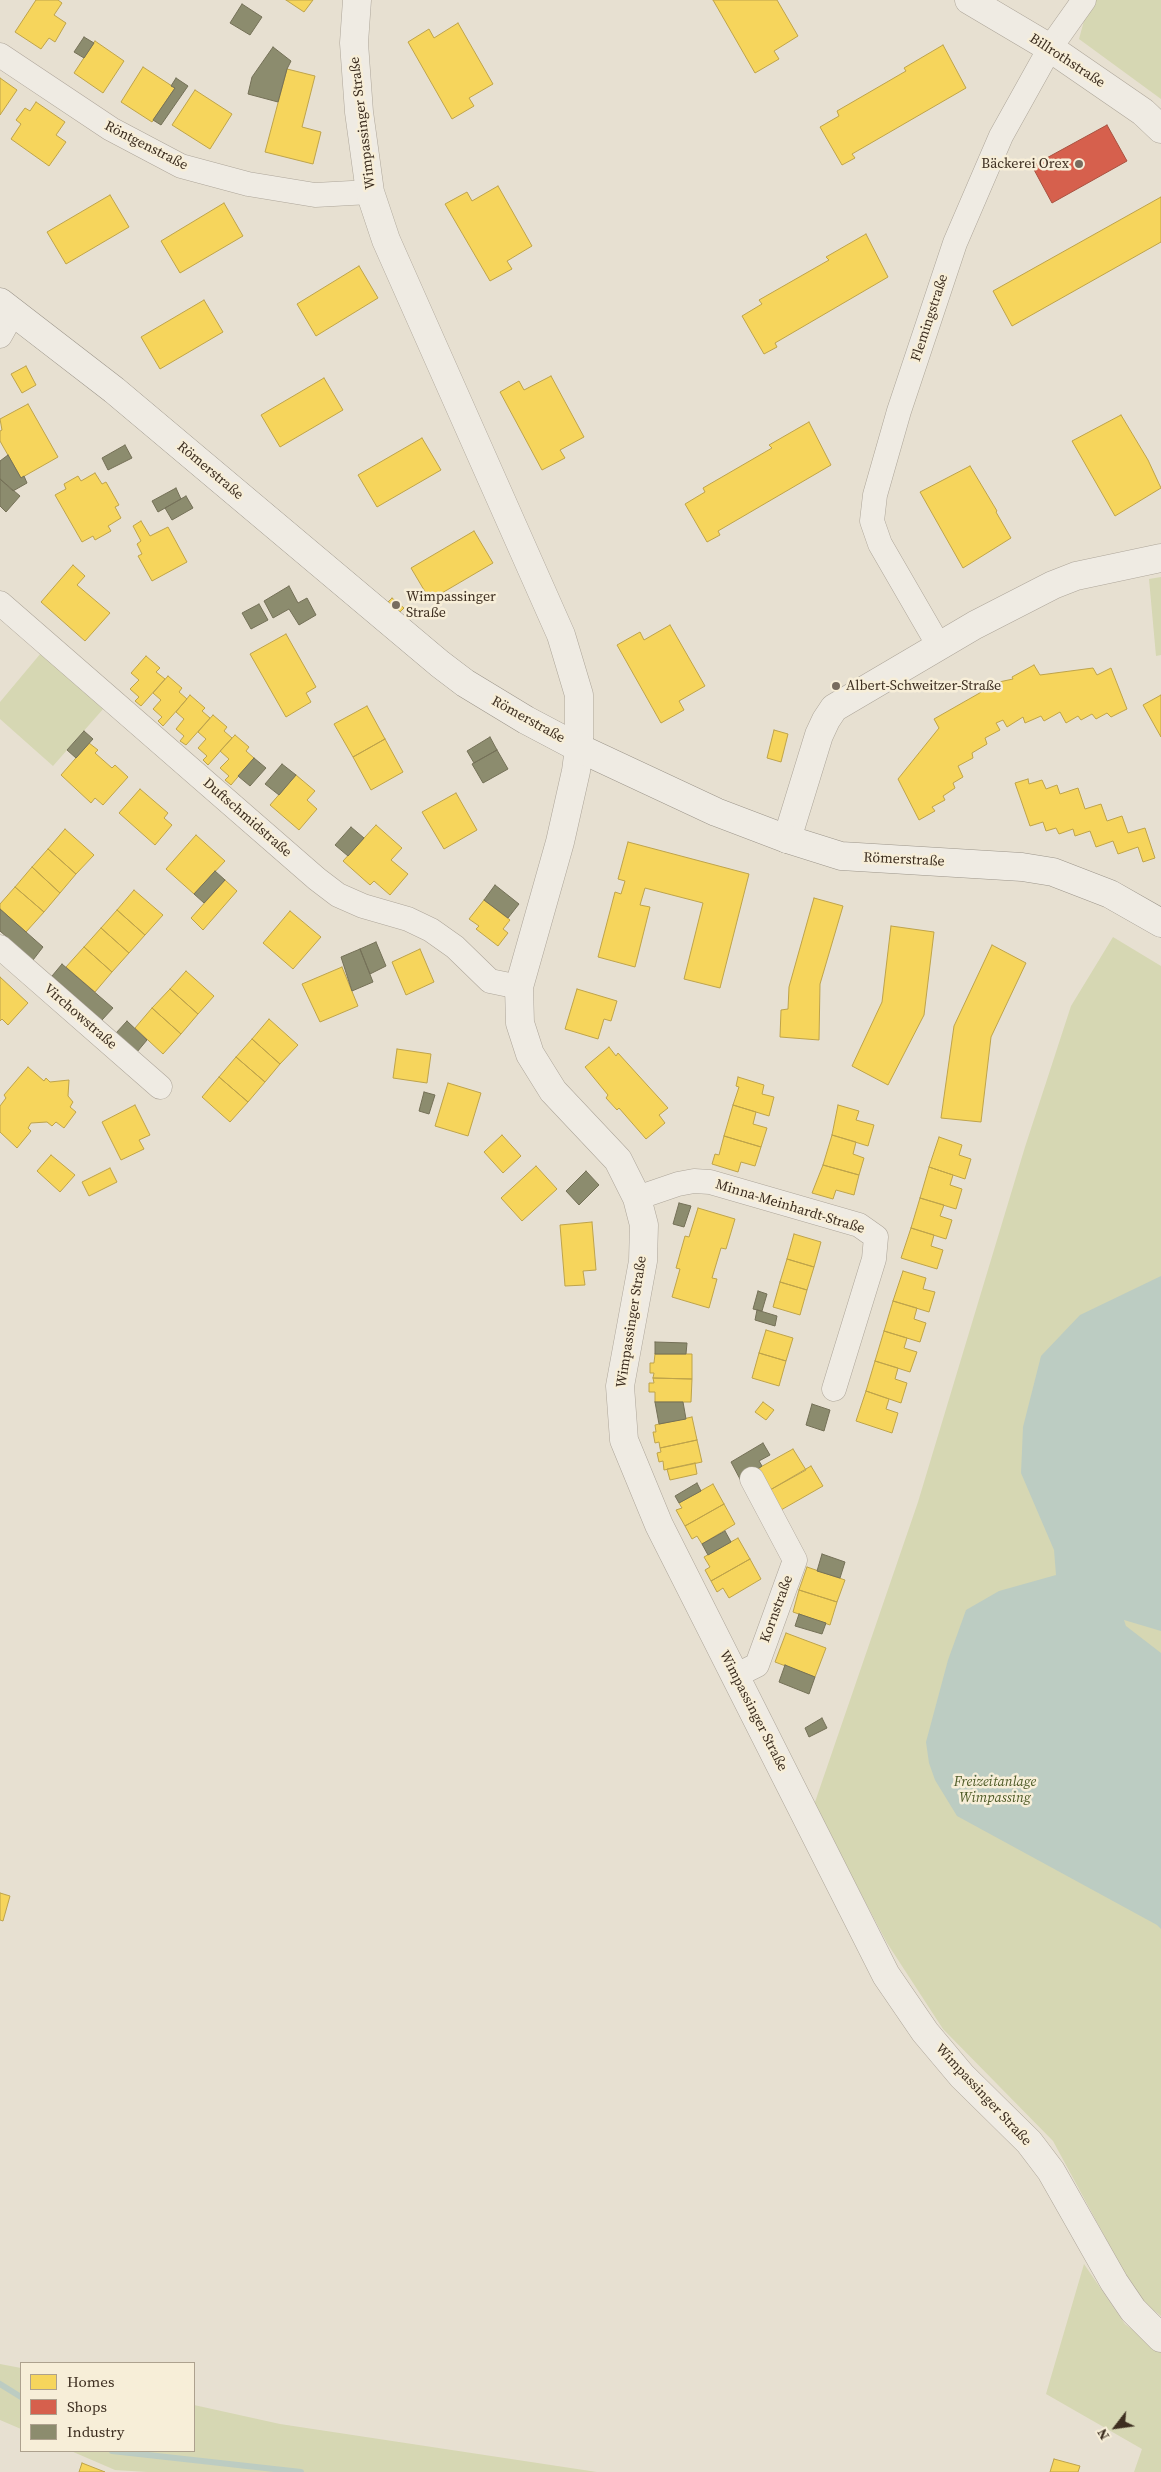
<!DOCTYPE html>
<meta charset="utf-8">
<style>
body{margin:0}
#map{position:relative;width:1161px;height:2472px;overflow:hidden;background:#e7e0d1;font-family:"Source Serif 4",serif}
canvas{display:block}
.legend{position:absolute;left:20px;top:2362px;width:175px;height:90px;box-sizing:border-box;background:#f7eed8;border:1px solid #ada18e;margin:0;padding:6px 9px;list-style:none;font-size:15px;color:#3d2e20}
.legend li{display:flex;align-items:center;gap:10px;height:25px}
.legend b{width:25px;border:1px solid #ada18e}
.north{position:absolute;left:1091px;top:2402px;width:50px;height:50px;-webkit-text-stroke:4px #f7eed8;paint-order:stroke;rotate:240deg;font-size:14px;font-weight:700;line-height:20px;text-align:center;color:#3d2e20}
.north::after{content:'';display:block;margin:auto;width:18px;height:22px;background:#3d2e20;clip-path:polygon(50% 0,100% 100%,50% 72%,0 100%)}
</style>
<div id="map">
<canvas width="1161" height="2472"></canvas>
<ul class="legend">
<li><b style="height:14px;background:#f6d55c"></b>Homes</li>
<li><b style="height:14px;background:#d6604d"></b>Shops</li>
<li><b style="height:14px;background:#8c8c6e"></b>Industry</li>
</ul>
<div class="north">N</div>
</div>
<script>
const c = document.querySelector('canvas').getContext('2d');
c.lineJoin = 'round';
function fillPath(path, color) {
  c.fillStyle = color;
  c.fill(path, 'evenodd');
}
function toPath(rows) {
  const path = new Path2D();
  for (const r of rows) {
    path.moveTo(r[0], r[1]);
    for (let i = 2; i < r.length; i += 2) path.lineTo(r[i], r[i + 1]);
  }
  return path;
}
function stroke(path, color, width, dash) {
  c.strokeStyle = color;
  c.lineWidth = width;
  c.lineCap = dash ? 'butt' : 'round';
  c.setLineDash(dash || []);
  c.stroke(path);
}
function label(font, color, halo, rows, align = 'center') {
  c.font = font + ' "Source Serif 4",serif';
  c.lineWidth = 5;
  c.setLineDash([]);
  c.textBaseline = 'middle';
  c.strokeStyle = halo;
  c.fillStyle = color;
  for (const [text, x, y, turn = 0] of rows) {
    c.save();
    c.translate(x, y);
    c.rotate((+turn || 0) * Math.PI / 180);
    c.textAlign = isNaN(turn) ? turn : align;
    if (halo) c.strokeText(text, 0, 0);
    c.fillText(text, 0, 0);
    c.restore();
  }
}
const green = toPath([
 [1096,0,1161,0,1161,99,1079,39,1085,17],
 [1161,577,1161,655,1156,656,1149,579],
 [41,653,104,708,53,766,0,719,0,702],
 [1113,937,1161,966,1161,2316,1138,2298,1053,2141,943,2029,887,1943,814,1805,918,1502,1025,1147,1071,1006],
 [1084,2264,1125,2324,1161,2351,1161,2472,1134,2472,1142,2449,1046,2394],
 [0,2364,21,2368,21,2429,0,2420],
 [194,2405,280,2424,597,2472,147,2472,115,2470,71,2451,194,2451]
]);
const water = toPath([
 [1161,1276,1161,1631,1124,1620,1126,1626,1161,1653,1161,1929,1157,1925,957,1816,935,1780,929,1763,926,1742,948,1660,966,1610,999,1591,1056,1575,1054,1550,1021,1473,1023,1427,1041,1356,1080,1315]
]);
const homes = toPath([
 [36,0,58,0,62,3,54,15,66,23,55,42,49,38,41,49,15,32,36,0],
 [286,0,313,0,304,12,286,0],
 [713,0,777,0,798,36,774,51,779,59,755,73,713,0],
 [458,23,493,84,469,98,474,106,452,119,408,42,429,29,434,38,458,23],
 [95,41,124,61,103,93,74,73,95,41],
 [943,45,966,88,852,154,855,158,842,165,820,127,839,116,837,111,906,71,904,68,943,45],
 [143,67,175,88,152,122,121,102,143,67],
 [287,69,315,76,302,127,321,132,313,164,265,152,287,69],
 [0,78,17,90,0,115,0,78],
 [195,90,232,114,210,149,172,125,195,90],
 [36,102,65,122,56,135,66,142,49,166,11,139,21,124,16,120,25,108,30,111,36,102],
 [498,186,532,246,507,261,512,269,490,281,445,204,467,192,472,201,498,186],
 [110,195,129,227,66,264,47,232,110,195],
 [1161,197,1161,242,1012,326,993,291,1161,197],
 [224,203,243,236,180,273,161,241,224,203],
 [866,234,888,277,775,343,777,347,764,354,742,316,762,304,759,300,829,260,826,257,866,234],
 [359,266,378,298,316,336,297,304,359,266],
 [204,300,223,332,160,369,141,337,204,300],
 [26,366,36,385,22,393,11,374,26,366],
 [551,376,584,437,560,450,565,458,542,470,500,392,519,381,524,390,551,376],
 [324,378,343,410,280,447,261,415,324,378],
 [28,404,58,457,21,478,0,441,0,431,2,430,0,419,28,404],
 [1121,415,1148,460,1161,488,1115,516,1072,441,1121,415],
 [809,422,831,465,718,531,720,535,707,542,685,504,705,492,703,488,772,448,769,445,809,422],
 [422,438,441,470,377,507,358,475,422,438],
 [970,466,997,511,996,512,1011,538,963,568,920,492,970,466],
 [95,473,102,484,106,482,119,505,115,507,121,518,108,526,111,531,95,540,93,536,82,542,55,495,66,489,64,484,78,476,81,481,95,473],
 [141,521,150,536,168,527,187,562,152,581,138,556,142,554,137,544,141,541,133,526,141,521],
 [474,531,493,563,430,600,411,568,474,531],
 [73,565,85,576,77,585,110,613,85,641,41,602,73,565],
 [392,598,404,608,400,612,388,602,392,598],
 [670,625,705,686,679,701,684,710,661,723,617,645,640,632,644,640,670,625],
 [286,634,316,687,306,693,311,702,286,717,250,654,286,634],
 [146,656,160,668,156,672,165,679,141,706,135,701,139,697,130,689,139,680,131,673,146,656],
 [1034,665,1040,675,1093,668,1097,675,1111,668,1127,709,1111,717,1107,713,1096,719,1092,714,1081,720,1078,716,1066,723,1060,712,1044,721,1041,716,1025,723,1023,717,1007,727,1003,720,996,723,1000,730,985,738,987,744,972,753,973,758,958,766,963,777,953,783,955,788,943,796,945,800,932,807,935,811,919,820,898,779,939,728,934,719,999,682,1013,679,1012,677,1034,665],
 [168,676,182,688,179,692,187,699,163,726,158,721,162,717,153,709,161,700,153,693,168,676],
 [190,695,205,708,202,711,210,718,186,745,180,741,184,736,176,729,184,719,176,712,190,695],
 [1161,695,1161,737,1143,705,1161,695],
 [367,706,385,739,353,757,334,724,367,706],
 [213,715,227,727,224,731,232,738,208,765,203,760,207,756,198,748,206,739,198,732,213,715],
 [774,730,788,734,781,762,767,758,774,730],
 [235,735,249,747,246,751,254,758,231,785,225,780,229,776,220,768,229,759,220,751,235,735],
 [385,739,403,772,371,790,353,757,385,739],
 [89,743,98,750,95,753,112,768,115,765,128,777,103,805,95,798,91,803,61,775,89,743],
 [296,775,315,791,307,800,317,809,299,830,270,805,296,775],
 [1028,779,1029,784,1042,780,1046,789,1057,785,1060,794,1078,788,1085,809,1101,804,1107,821,1122,816,1128,833,1145,828,1155,858,1143,862,1138,847,1118,854,1113,841,1096,847,1090,831,1075,836,1073,829,1059,834,1056,828,1046,831,1043,822,1030,826,1015,783,1028,779],
 [140,789,168,813,164,818,172,825,155,845,119,813,140,789],
 [456,793,477,830,444,849,422,812,456,793],
 [376,825,402,848,391,860,408,874,390,895,374,881,370,885,343,861,376,825],
 [65,829,94,855,76,874,48,849,65,829],
 [196,835,225,861,194,894,166,869,196,835],
 [628,842,749,874,720,988,684,979,703,903,645,888,640,905,650,907,635,967,598,957,615,892,621,894,625,881,618,879,628,842],
 [48,849,76,874,60,893,32,867,48,849],
 [32,867,60,893,44,912,15,887,32,867],
 [225,880,237,891,203,930,191,918,225,880],
 [15,887,44,912,26,932,0,909,0,904,15,887],
 [134,890,163,915,145,935,117,910,134,890],
 [814,898,843,906,820,984,819,1040,780,1037,781,1010,788,1009,789,987,814,898],
 [484,900,510,920,503,929,508,933,498,946,476,929,479,926,469,919,484,900],
 [117,910,145,935,129,953,101,928,117,910],
 [290,911,321,937,293,969,263,943,290,911],
 [891,926,934,932,924,1015,888,1085,852,1066,882,1002,891,926],
 [101,928,129,953,112,972,84,947,101,928],
 [992,945,1026,963,991,1037,981,1122,941,1118,954,1026,992,945],
 [84,947,112,972,95,992,66,967,84,947],
 [420,949,434,982,406,995,392,962,420,949],
 [342,967,358,1006,320,1022,302,984,342,967],
 [186,971,214,996,198,1014,170,989,186,971],
 [0,977,28,1003,8,1025,2,1019,0,1021,0,977],
 [170,989,198,1014,181,1034,152,1008,170,989],
 [577,989,617,1001,611,1021,604,1019,598,1039,565,1029,577,989],
 [152,1008,181,1034,163,1054,135,1028,152,1008],
 [269,1019,298,1045,280,1064,252,1039,269,1019],
 [252,1039,280,1064,265,1082,236,1057,252,1039],
 [609,1047,616,1056,618,1053,668,1108,659,1115,665,1123,646,1139,619,1108,617,1110,606,1098,608,1095,585,1067,609,1047],
 [397,1049,431,1054,427,1083,393,1078,397,1049],
 [236,1057,265,1082,248,1102,219,1077,236,1057],
 [28,1067,44,1081,46,1078,50,1082,69,1080,68,1096,73,1102,70,1107,76,1112,64,1128,56,1122,52,1126,47,1122,31,1123,28,1128,31,1131,17,1148,0,1132,0,1106,6,1098,4,1095,28,1067],
 [219,1077,248,1102,230,1122,202,1097,219,1077],
 [738,1077,764,1085,762,1094,774,1097,769,1116,733,1105,739,1087,736,1086,738,1077],
 [448,1083,481,1093,468,1136,435,1126,448,1083],
 [135,1105,150,1135,139,1140,144,1149,121,1160,102,1122,135,1105],
 [733,1105,756,1112,753,1124,767,1128,761,1147,724,1136,733,1105],
 [838,1105,859,1111,856,1120,874,1125,868,1146,832,1135,838,1105],
 [502,1135,521,1156,503,1173,484,1152,502,1135],
 [832,1135,856,1142,853,1154,864,1158,859,1175,823,1165,832,1135],
 [724,1136,761,1147,755,1166,741,1162,738,1172,712,1164,715,1154,719,1155,724,1136],
 [939,1137,962,1145,959,1155,971,1159,965,1179,929,1167,939,1137],
 [51,1155,75,1175,60,1192,37,1171,51,1155],
 [823,1165,859,1175,854,1195,836,1190,833,1199,812,1193,823,1165],
 [536,1166,557,1189,522,1221,501,1198,536,1166],
 [929,1167,953,1175,950,1185,962,1189,956,1209,920,1198,929,1167],
 [110,1168,117,1182,89,1196,82,1182,110,1168],
 [920,1198,944,1205,940,1216,952,1220,946,1239,911,1228,920,1198],
 [698,1208,735,1219,726,1249,721,1248,712,1278,717,1279,709,1308,672,1297,680,1269,676,1268,685,1236,689,1237,698,1208],
 [592,1222,596,1270,583,1271,585,1285,565,1286,560,1225,592,1222],
 [911,1228,934,1235,931,1246,943,1250,937,1269,901,1258,911,1228],
 [794,1234,821,1242,814,1267,787,1259,794,1234],
 [787,1259,814,1267,807,1290,780,1282,787,1259],
 [903,1271,926,1278,923,1289,935,1292,929,1312,893,1301,903,1271],
 [780,1282,807,1290,800,1315,773,1307,780,1282],
 [893,1301,917,1308,914,1319,926,1323,920,1342,884,1331,893,1301],
 [766,1330,793,1338,786,1361,759,1353,766,1330],
 [884,1331,907,1338,904,1348,917,1352,910,1372,875,1361,884,1331],
 [759,1353,786,1361,779,1386,752,1378,759,1353],
 [655,1354,692,1354,692,1379,653,1378,654,1373,650,1373,650,1363,654,1363,655,1354],
 [875,1361,898,1368,895,1379,907,1383,901,1403,866,1391,875,1361],
 [653,1378,692,1379,691,1402,655,1402,655,1392,649,1392,649,1383,654,1383,653,1378],
 [866,1391,889,1399,886,1409,898,1413,892,1433,856,1421,866,1391],
 [763,1402,774,1410,766,1420,755,1412,763,1402],
 [692,1417,697,1440,660,1448,659,1442,655,1443,653,1432,656,1432,655,1425,692,1417],
 [697,1440,702,1462,664,1470,663,1461,659,1462,657,1453,661,1452,660,1448,697,1440],
 [793,1449,806,1470,770,1490,757,1469,793,1449],
 [695,1463,697,1474,670,1480,667,1469,695,1463],
 [811,1466,823,1486,781,1510,770,1490,811,1466],
 [713,1484,724,1504,685,1526,676,1510,682,1508,679,1503,713,1484],
 [724,1504,735,1524,702,1544,697,1536,692,1539,685,1526,724,1504],
 [738,1538,750,1559,711,1581,705,1570,710,1567,704,1557,738,1538],
 [750,1559,761,1579,729,1598,723,1588,717,1592,711,1581,750,1559],
 [807,1567,845,1580,837,1602,799,1590,807,1567],
 [799,1590,837,1602,830,1625,793,1612,799,1590],
 [786,1633,826,1648,815,1677,775,1662,786,1633],
 [0,1893,10,1896,3,1921,0,1920,0,1893],
 [1054,2459,1080,2466,1078,2472,1050,2472,1054,2459],
 [82,2463,105,2472,79,2472,82,2463]
]);
const shops = toPath([
 [1107,125,1127,161,1052,203,1032,166,1107,125]
]);
const industry = toPath([
 [242,4,262,17,250,35,230,23,242,4],
 [84,37,94,43,84,58,74,52,84,37],
 [273,47,291,61,287,69,278,102,248,94,252,77,273,47],
 [176,78,188,86,161,125,153,120,175,88,171,86,176,78],
 [125,445,132,458,108,470,102,458,125,445],
 [8,455,21,478,24,476,27,483,13,491,0,479,0,461,8,455],
 [0,479,20,496,6,512,0,506,0,479],
 [176,488,181,499,158,512,152,501,176,488],
 [186,496,193,508,172,520,165,508,186,496],
 [289,586,298,603,307,598,316,615,299,625,289,609,273,618,264,601,289,586],
 [259,604,268,620,251,629,242,613,259,604],
 [84,731,93,739,76,758,67,750,84,731],
 [490,737,497,750,474,763,467,751,490,737],
 [497,750,508,769,483,783,472,764,497,750],
 [254,758,266,768,250,786,238,776,254,758],
 [282,764,296,775,279,795,265,784,282,764],
 [351,827,364,838,348,856,335,845,351,827],
 [215,871,225,880,204,903,194,894,215,871],
 [495,885,519,904,508,918,484,900,495,885],
 [0,909,43,947,33,960,0,931,0,909],
 [376,942,386,966,370,974,360,949,376,942],
 [360,949,373,982,352,991,341,957,360,949],
 [62,964,113,1008,102,1020,52,976,62,964],
 [127,1021,147,1040,137,1052,116,1033,127,1021],
 [424,1092,435,1095,429,1114,419,1111,424,1092],
 [586,1171,599,1185,579,1205,566,1191,586,1171],
 [679,1203,691,1206,684,1227,673,1224,679,1203],
 [758,1291,767,1294,762,1311,753,1309,758,1291],
 [757,1310,777,1316,775,1326,755,1320,757,1310],
 [655,1342,687,1343,686,1354,655,1354,655,1342],
 [655,1402,683,1402,686,1419,659,1424,655,1402],
 [812,1404,830,1410,824,1431,806,1425,812,1404],
 [763,1443,770,1455,759,1461,762,1466,741,1481,731,1462,763,1443],
 [697,1483,701,1491,679,1503,675,1496,697,1483],
 [725,1531,731,1542,708,1555,702,1544,725,1531],
 [822,1554,845,1562,840,1578,817,1571,822,1554],
 [799,1614,826,1623,822,1634,795,1626,799,1614],
 [785,1665,815,1677,809,1694,779,1682,785,1665],
 [822,1718,827,1728,809,1737,805,1728,822,1718]
]);
const stream = toPath([
 [0,2384,21,2397],
 [112,2451,301,2472]
]);
const minor = toPath([
 [0,55,111,129,181,166,248,184,315,195,370,192],
 [0,336,14,311],
 [0,603,317,879,338,895,363,906,408,919,431,930,455,947,490,981,519,987],
 [939,646,880,544,872,521,875,495,899,411,955,243,1001,136,1050,48,1084,0],
 [0,947,160,1087],
 [637,1198,678,1184,694,1181,710,1182,859,1225,876,1237,874,1259,834,1389],
 [735,1676,757,1665,795,1560,752,1479]
]);
const tertiary = toPath([
 [357,0,354,43,359,112,370,192,386,240,561,635,579,695,579,748,576,771,560,842,519,987,520,1023,530,1054,553,1091,618,1160,637,1198,644,1225,643,1261,620,1386,624,1440,659,1525,886,1975,925,2032,962,2076,1029,2142,1051,2171,1114,2282,1133,2310,1161,2338],
 [969,0,1050,48,1143,112,1161,129],
 [787,839,819,735,826,720,834,708,975,625,1053,585,1076,576,1161,558]
]);
const secondary = toPath([
 [0,302,114,390,440,664,465,683,526,720,579,748,716,812,787,839,841,856,1022,867,1053,872,1110,894,1161,923]
]);
const markers = [
 [1079,164,5,"#786c5e"],
 [396,605,5,"#786c5e"],
 [836,686,5,"#786c5e"]
];
const streetNames = [
 ["Billrothstraße",1067,61,33],
 ["Wimpassinger Straße",363,123,-97],
 ["Röntgenstraße",146,146,27],
 ["Flemingstraße",930,318,-72],
 ["Römerstraße",210,471,40],
 ["Römerstraße",528,720,29],
 ["Duftschmidstraße",247,818,41],
 ["Römerstraße",904,860,3],
 ["Virchowstraße",80,1017,41],
 ["Minna-Meinhardt-Straße",790,1207,17],
 ["Wimpassinger Straße",632,1322,-81],
 ["Kornstraße",777,1609,-70],
 ["Wimpassinger Straße",753,1711,63],
 ["Wimpassinger Straße",983,2095,47]
];
const poiNames = [
 ["Bäckerei Orex",1069,164,"right"],
 ["Wimpassinger",406,597],
 ["Straße",406,613],
 ["Albert-Schweitzer-Straße",846,686]
];
const parkNames = [
 ["Freizeitanlage",995,1782],
 ["Wimpassing",995,1798]
];
fillPath(green, '#d6d7b3');
fillPath(water, '#bcccc2');
fillPath(homes, '#f6d55c');
stroke(homes, '#bea34a', 1);
fillPath(shops, '#d6604d');
stroke(shops, '#a85140', 1);
fillPath(industry, '#8c8c6e');
stroke(industry, '#747057', 1);
stroke(stream, '#bcccc2', 6);
stroke(minor, '#ada599', 25);
stroke(tertiary, '#ada599', 29);
stroke(secondary, '#9c958a', 29);
stroke(minor, '#efebe3', 24);
stroke(tertiary, '#efebe3', 28);
stroke(secondary, '#efebe3', 28);
for (const [x, y, r, color] of markers) {
  const dot = new Path2D();
  dot.arc(x, y, r, 0, 2 * Math.PI);
  c.fillStyle = color;
  c.fill(dot);
  stroke(dot, '#f7eed8', 2);
}
label('14px', '#3d2e20', '#f7eed8', streetNames);
label('14px', '#3d2e20', '#f7eed8', poiNames, 'left');
label('italic 14px', '#4d5a26', '#f7eed8', parkNames);
</script>
